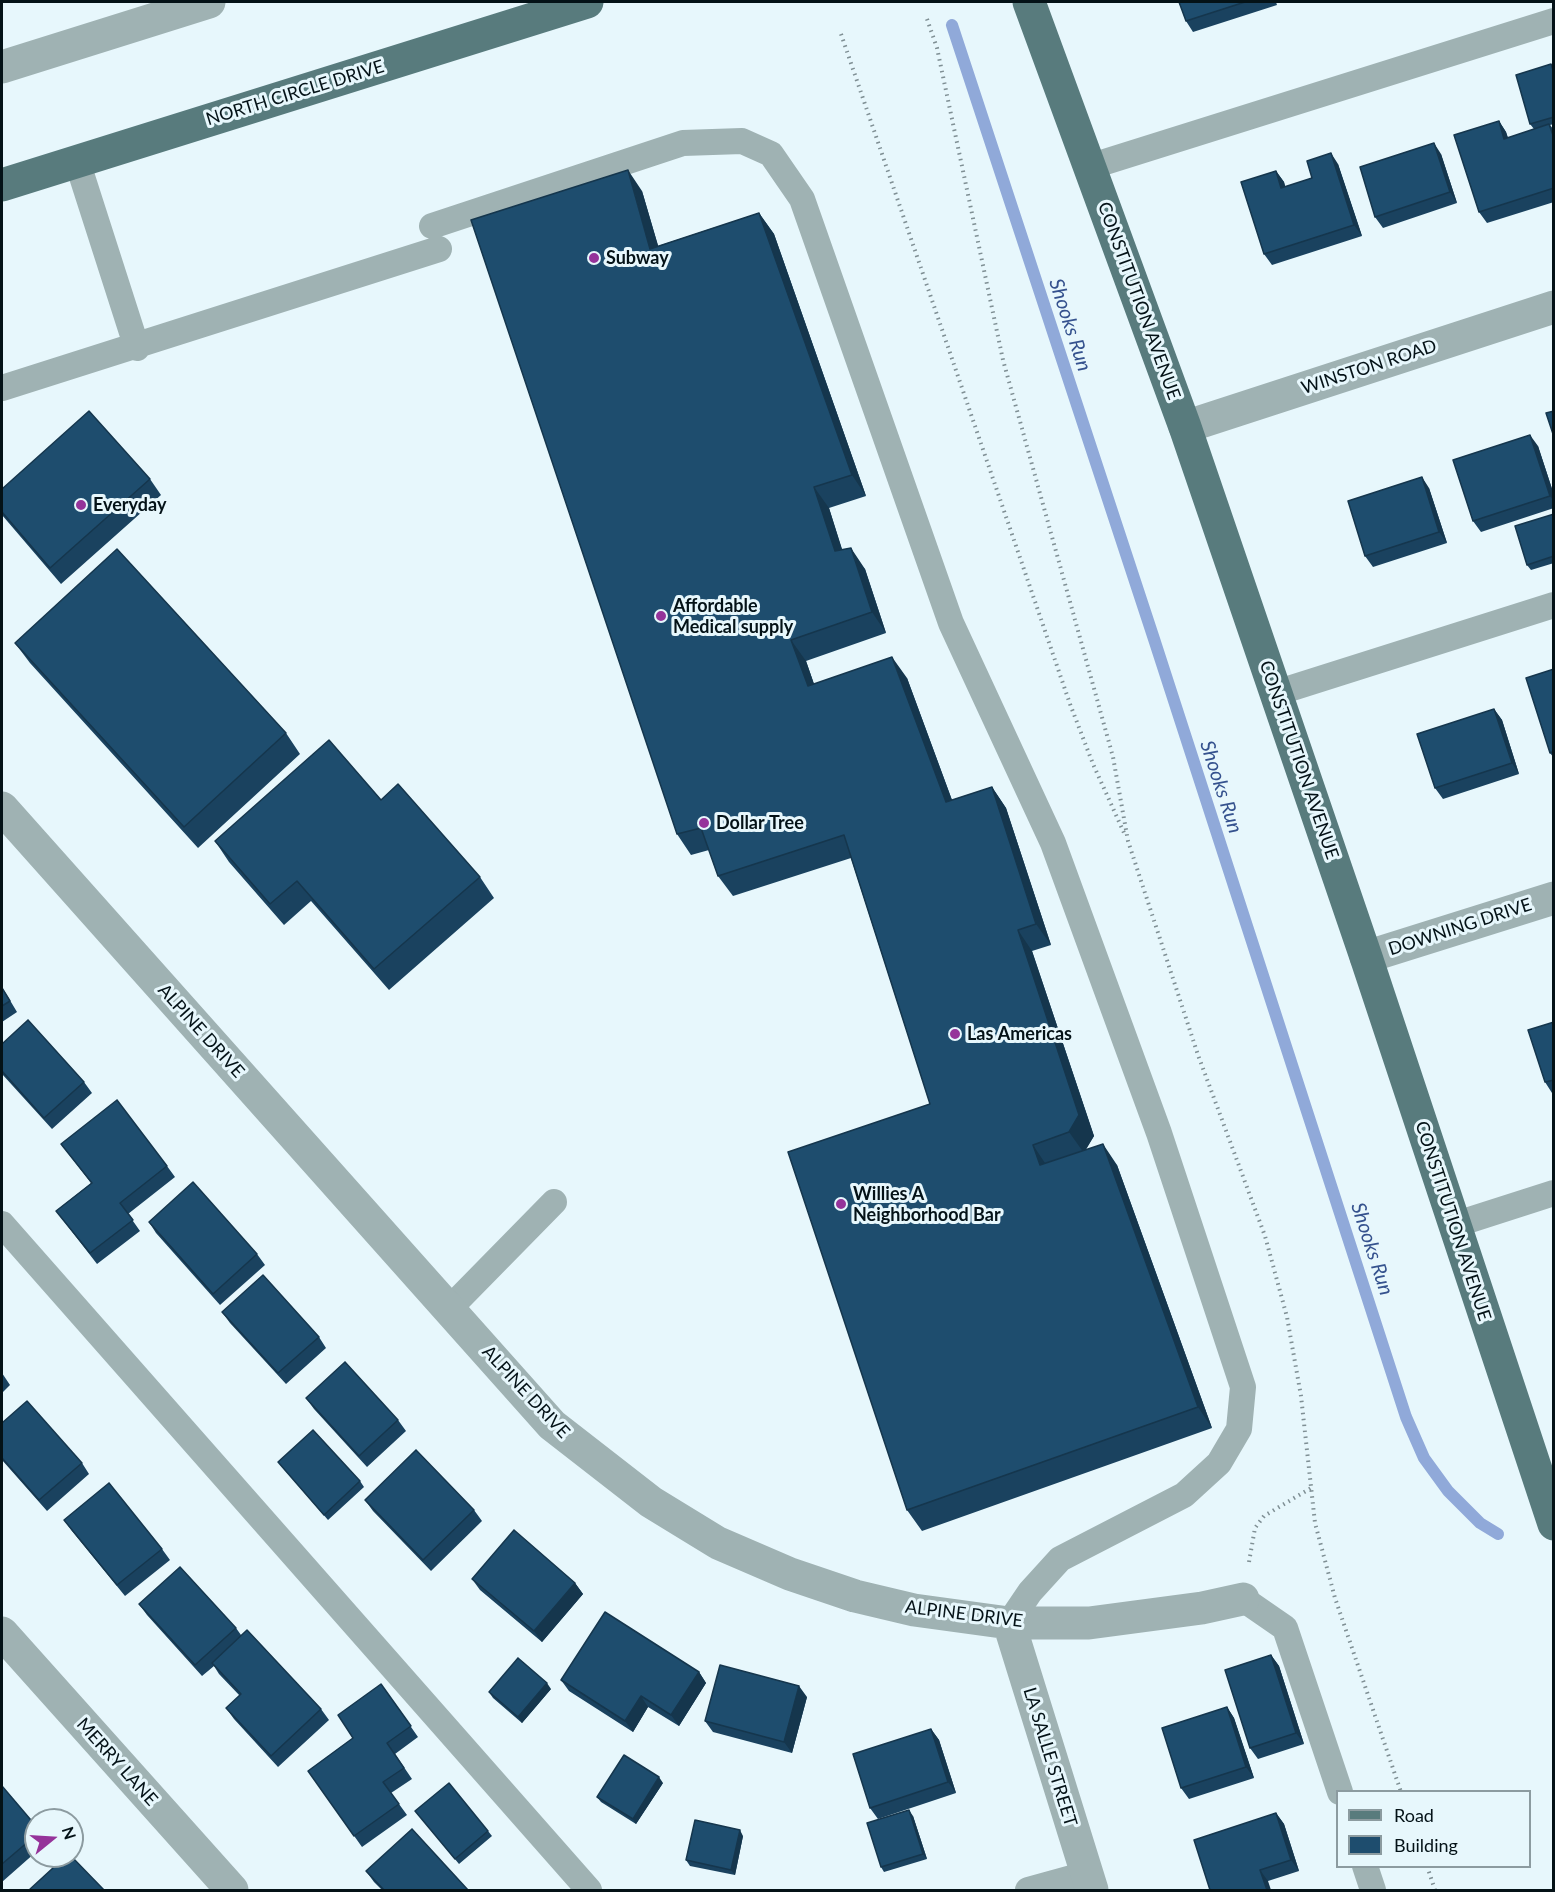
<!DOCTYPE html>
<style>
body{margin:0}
#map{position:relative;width:1555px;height:1892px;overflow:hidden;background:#e7f7fc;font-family:Lato,sans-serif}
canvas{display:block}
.frame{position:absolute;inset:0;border:3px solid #041217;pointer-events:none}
.legend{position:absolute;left:1336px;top:1790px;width:195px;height:78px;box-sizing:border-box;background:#e7f7fc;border:2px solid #8c9ba0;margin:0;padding:8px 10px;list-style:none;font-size:18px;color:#041217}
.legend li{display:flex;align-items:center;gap:12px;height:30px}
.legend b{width:30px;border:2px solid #8c9ba0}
.north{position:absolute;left:24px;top:1808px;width:60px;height:60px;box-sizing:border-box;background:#e7f7fc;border:2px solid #8c9ba0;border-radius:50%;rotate:72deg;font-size:16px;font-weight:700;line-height:24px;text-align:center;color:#041217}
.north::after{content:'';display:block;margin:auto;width:21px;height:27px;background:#95339a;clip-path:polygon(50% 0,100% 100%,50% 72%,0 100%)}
</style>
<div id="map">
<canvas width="1555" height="1892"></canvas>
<div class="frame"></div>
<ul class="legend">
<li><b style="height:8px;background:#587b7d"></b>Road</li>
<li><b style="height:16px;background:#1e4d6e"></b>Building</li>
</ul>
<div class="north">N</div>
</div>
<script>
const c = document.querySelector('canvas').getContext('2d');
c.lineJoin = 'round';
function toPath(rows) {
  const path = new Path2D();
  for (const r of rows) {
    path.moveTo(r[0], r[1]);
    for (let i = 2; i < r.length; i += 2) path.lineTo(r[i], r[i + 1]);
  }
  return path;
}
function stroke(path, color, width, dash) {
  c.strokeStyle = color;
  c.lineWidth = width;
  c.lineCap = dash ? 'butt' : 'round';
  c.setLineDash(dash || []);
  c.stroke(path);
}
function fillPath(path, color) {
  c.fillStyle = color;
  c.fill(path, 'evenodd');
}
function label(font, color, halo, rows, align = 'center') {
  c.font = font + ' Lato,sans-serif';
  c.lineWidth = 6;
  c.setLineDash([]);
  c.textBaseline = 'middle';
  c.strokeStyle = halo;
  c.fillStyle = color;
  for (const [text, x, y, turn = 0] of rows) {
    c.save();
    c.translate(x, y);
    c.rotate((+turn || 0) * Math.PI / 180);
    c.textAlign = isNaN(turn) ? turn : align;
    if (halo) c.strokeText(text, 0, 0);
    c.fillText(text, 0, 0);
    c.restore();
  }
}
const stream = toPath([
 [952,25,1154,639,1406,1417,1424,1458,1448,1491,1480,1523,1498,1534]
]);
const path = toPath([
 [927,19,937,48,1003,360,1113,757,1128,841,1198,1055,1265,1236,1287,1317,1301,1396,1315,1523,1335,1598,1401,1792],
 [841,34,1070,704,1093,764,1125,835],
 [1249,1562,1255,1528,1264,1516,1311,1488],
 [1427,1866,1435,1890]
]);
const lane = toPath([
 [77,161,137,348],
 [1089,167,1554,21],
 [432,226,683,143,742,141,771,154,802,199,951,623,1053,843,1159,1133,1243,1387,1239,1429,1219,1463,1184,1495,1060,1559,1030,1592,1009,1623],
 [2,388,439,249],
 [1276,693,1554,605],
 [2,1224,589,1890],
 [1454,1225,1554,1193],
 [449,1309,554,1202],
 [1243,1599,1285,1628,1340,1792],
 [1365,1866,1373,1890],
 [1028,1890,1086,1874]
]);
const street = toPath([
 [2,67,209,2],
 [1185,427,1554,307],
 [2,808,552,1425,651,1502,718,1543,790,1574,855,1596,914,1610,1009,1623,1089,1623,1202,1608,1243,1599],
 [1366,957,1554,898],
 [1009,1623,1092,1890],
 [2,1633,232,1890]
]);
const primary = toPath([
 [1029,2,1185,427,1366,957,1554,1524],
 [2,185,587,2]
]);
const wall = toPath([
 [1179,2,1276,2,1277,5,1193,32,1186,21],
 [1551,64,1554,68,1554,124,1550,125,1554,130,1554,202,1487,223,1479,212,1499,121,1506,132,1508,138,1534,129,1530,124],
 [1441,154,1457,203,1383,228,1375,217],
 [1338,164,1362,236,1272,265,1264,254,1276,171,1284,182,1285,187,1312,178],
 [642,191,658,246,759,213,774,234,866,496,829,508,842,550,865,569,886,633,806,661,814,684,907,678,952,800,992,787,1006,808,1051,945,1032,951,1094,1136,1085,1150,1117,1165,1212,1428,922,1531,907,1510,930,1104,851,858,733,896,718,876,709,850,691,855,677,834],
 [1538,446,1554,495,1554,508,1481,532,1473,521],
 [150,479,161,495,61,584,2,515,2,489],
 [1429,488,1447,543,1373,567,1365,556],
 [1554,514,1554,563,1531,570,1527,565],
 [15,643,286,733,300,754,198,848,30,663],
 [1554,669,1554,758,1550,753],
 [1494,709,1502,720,1519,774,1443,799,1435,788],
 [381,800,480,877,494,898,389,990,311,901,284,925,229,862,215,841],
 [2,987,17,1012,2,1022],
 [1554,1022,1554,1093,1552,1093,1545,1082],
 [2,1044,84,1082,92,1093,52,1129,2,1074],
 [61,1144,167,1166,175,1177,128,1214,140,1231,97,1264,56,1211,91,1183],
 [149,1222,257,1254,265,1265,220,1305,156,1233],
 [222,1312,319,1337,326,1348,286,1384,230,1323],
 [2,1373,10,1385,2,1393],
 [306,1398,398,1420,406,1431,367,1467,314,1409],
 [2,1423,82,1463,89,1474,47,1511,2,1460],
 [278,1462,360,1481,364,1487,328,1520],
 [365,1500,474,1510,482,1521,431,1571,373,1511],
 [64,1520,162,1549,170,1560,125,1596,72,1531],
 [472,1579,575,1583,583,1594,542,1642,480,1590],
 [139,1604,236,1628,241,1635,321,1709,329,1720,278,1767,234,1719,226,1708,240,1696,219,1674,214,1666,202,1676,147,1615],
 [1271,1655,1279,1666,1304,1744,1258,1759,1250,1748],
 [699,1672,706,1683,679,1726,648,1707,633,1732,569,1691,561,1680],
 [381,1684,418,1737,395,1754,412,1779,391,1793,407,1815,362,1847,308,1771,353,1738],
 [551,1689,522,1723,493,1698,489,1692],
 [807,1697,792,1753,713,1732,705,1721],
 [1227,1707,1234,1718,1254,1778,1189,1799,1181,1788],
 [931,1729,939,1740,956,1793,878,1819,870,1808],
 [663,1783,636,1824,601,1802,597,1797],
 [2,1786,36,1826,36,1852,2,1882],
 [415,1811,488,1831,492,1836,459,1864],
 [1276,1813,1284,1824,1299,1871,1268,1881,1210,1890],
 [913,1816,927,1859,884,1872,881,1867],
 [743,1836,735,1875,690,1866,686,1860],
 [366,1871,468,1890,382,1890,374,1882]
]);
const shadedWall = toPath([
 [1499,121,1506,132,1512,150,1504,139],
 [1434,143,1441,154,1457,203,1450,192],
 [1331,153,1338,164,1362,236,1354,225],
 [628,170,642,191,665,269,650,249],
 [1276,171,1284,182,1289,199,1281,188],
 [759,213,774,234,866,496,852,475],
 [1530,435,1538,446,1554,495,1554,501,1550,496],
 [1422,477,1429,488,1447,543,1439,532],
 [814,487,829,508,849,571,835,551],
 [851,548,865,569,886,633,872,612],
 [791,640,806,661,822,707,808,686],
 [892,657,907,678,960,822,946,802],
 [1494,709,1502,720,1519,774,1512,763],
 [992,787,1006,808,1051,945,1036,924],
 [1018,930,1032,951,1094,1136,1084,1153,1069,1132],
 [1103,1144,1117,1165,1212,1428,1198,1407],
 [1033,1145,1047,1166,1040,1165],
 [575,1583,583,1594,542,1642,534,1631],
 [1271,1655,1279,1666,1304,1744,1296,1733],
 [699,1672,706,1683,679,1726,671,1715],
 [547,1683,551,1689,522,1723,518,1717],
 [799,1686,807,1697,792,1753,784,1742],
 [641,1696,648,1707,633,1732,625,1721],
 [1227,1707,1234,1718,1254,1778,1246,1767],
 [931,1729,939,1740,956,1793,948,1782],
 [659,1777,663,1783,636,1824,633,1819],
 [909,1810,913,1816,927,1859,923,1854],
 [1276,1813,1284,1824,1299,1871,1291,1860],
 [740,1830,743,1836,735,1875,731,1870],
 [1260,1870,1268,1881,1271,1890,1267,1890]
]);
const building = toPath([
 [1179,2,1245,2,1186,21,1179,2],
 [1551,64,1554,73,1554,117,1530,124,1516,75,1551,64],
 [1499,121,1504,139,1549,124,1554,138,1554,188,1479,212,1454,135,1499,121],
 [1434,143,1450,192,1375,217,1360,167,1434,143],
 [1331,153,1354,225,1264,254,1241,182,1276,171,1281,188,1312,178,1307,161,1331,153],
 [628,170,650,249,759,213,852,475,814,487,835,551,851,548,872,612,791,640,808,686,892,657,946,802,992,787,1036,924,1018,930,1079,1115,1069,1132,1033,1145,1040,1165,1103,1144,1198,1407,907,1510,788,1152,930,1104,844,835,718,876,701,828,677,834,471,220,628,170],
 [89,411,150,479,50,568,2,512,2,489,89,411],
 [1554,411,1554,437,1546,413,1554,411],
 [1530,435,1550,496,1473,521,1453,460,1530,435],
 [1422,477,1439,532,1365,556,1348,501,1422,477],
 [1554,514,1554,556,1527,565,1515,526,1554,514],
 [117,549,286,733,184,827,15,643,117,549],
 [1554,669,1554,751,1550,753,1526,678,1554,669],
 [1494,709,1512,763,1435,788,1417,734,1494,709],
 [329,740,381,800,398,784,480,877,374,969,297,881,270,904,215,841,329,740],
 [2,988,10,1001,2,1006,2,988],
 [28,1020,84,1082,44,1118,2,1071,2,1044,28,1020],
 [1554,1022,1554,1080,1545,1082,1528,1030,1554,1022],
 [117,1100,167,1166,120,1203,133,1220,90,1253,56,1211,92,1183,61,1144,117,1100],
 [193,1182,257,1254,213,1294,149,1222,193,1182],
 [263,1275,319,1337,278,1373,222,1312,263,1275],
 [345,1362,398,1420,359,1456,306,1398,345,1362],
 [27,1401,82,1463,39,1500,2,1458,2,1423,27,1401],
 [313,1430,360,1481,324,1515,278,1462,313,1430],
 [416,1450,474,1510,423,1560,365,1500,416,1450],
 [109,1483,162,1549,117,1585,64,1520,109,1483],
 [514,1530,575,1583,534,1631,472,1579,514,1530],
 [180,1567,236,1628,195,1665,139,1604,180,1567],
 [605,1612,699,1672,671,1715,641,1696,625,1721,561,1680,605,1612],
 [247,1630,321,1709,271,1756,226,1708,241,1694,212,1663,247,1630],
 [1271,1655,1296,1733,1250,1748,1225,1670,1271,1655],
 [518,1658,547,1683,518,1717,489,1692,518,1658],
 [720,1665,799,1686,784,1742,705,1721,720,1665],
 [381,1684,411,1726,387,1743,404,1768,383,1782,399,1804,354,1836,308,1771,353,1738,338,1715,381,1684],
 [1227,1707,1246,1767,1181,1788,1162,1728,1227,1707],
 [931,1729,948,1782,870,1808,853,1754,931,1729],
 [624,1755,659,1777,633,1819,597,1797,624,1755],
 [449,1783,488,1831,455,1859,415,1811,449,1783],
 [2,1786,36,1826,36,1835,2,1864,2,1786],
 [909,1810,923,1854,881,1867,867,1823,909,1810],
 [1276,1813,1291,1860,1260,1870,1267,1890,1210,1890,1194,1840,1276,1813],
 [695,1820,740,1830,731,1870,686,1860,695,1820],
 [412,1829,468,1890,384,1890,366,1871,412,1829],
 [66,1856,71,1856,104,1890,29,1890,66,1856]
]);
const markers = [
 [594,258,6,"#95339a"],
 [81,505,6,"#95339a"],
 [661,616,6,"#95339a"],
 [704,823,6,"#95339a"],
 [955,1034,6,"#95339a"],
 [841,1204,6,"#95339a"]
];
const streetNames = [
 ["NORTH CIRCLE DRIVE",295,93,-17],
 ["CONSTITUTION AVENUE",1139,301,70],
 ["WINSTON ROAD",1369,367,-18],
 ["CONSTITUTION AVENUE",1299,760,71],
 ["DOWNING DRIVE",1460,927,-18],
 ["ALPINE DRIVE",201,1031,48],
 ["CONSTITUTION AVENUE",1453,1221,72],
 ["ALPINE DRIVE",526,1392,47],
 ["ALPINE DRIVE",964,1614,7],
 ["LA SALLE STREET",1050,1757,73],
 ["MERRY LANE",117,1762,48]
];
const poiNames = [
 ["Subway",606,258],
 ["Everyday",93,505],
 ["Affordable",673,606],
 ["Medical supply",673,627],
 ["Dollar Tree",716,823],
 ["Las Americas",967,1034],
 ["Willies A",853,1194],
 ["Neighborhood Bar",853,1215]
];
const waterNames = [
 ["Shooks Run",1070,325,72],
 ["Shooks Run",1221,787,72],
 ["Shooks Run",1372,1249,72]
];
stroke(stream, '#90a9d9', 12);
stroke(path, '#7f8f94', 4, [1.5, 4.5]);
stroke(lane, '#9fb2b3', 26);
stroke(street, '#9fb2b3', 33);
stroke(primary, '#587b7d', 33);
fillPath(wall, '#1a425f');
fillPath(shadedWall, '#15364d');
fillPath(building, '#1e4d6e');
stroke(building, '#15364d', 1.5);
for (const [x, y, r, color] of markers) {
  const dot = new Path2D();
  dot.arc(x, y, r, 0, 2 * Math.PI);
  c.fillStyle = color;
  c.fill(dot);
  stroke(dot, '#e7f7fc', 2);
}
label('18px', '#041217', '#e7f7fc', streetNames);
label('bold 18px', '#041217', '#e7f7fc', poiNames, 'left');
label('italic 20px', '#35528e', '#e7f7fc', waterNames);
</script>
